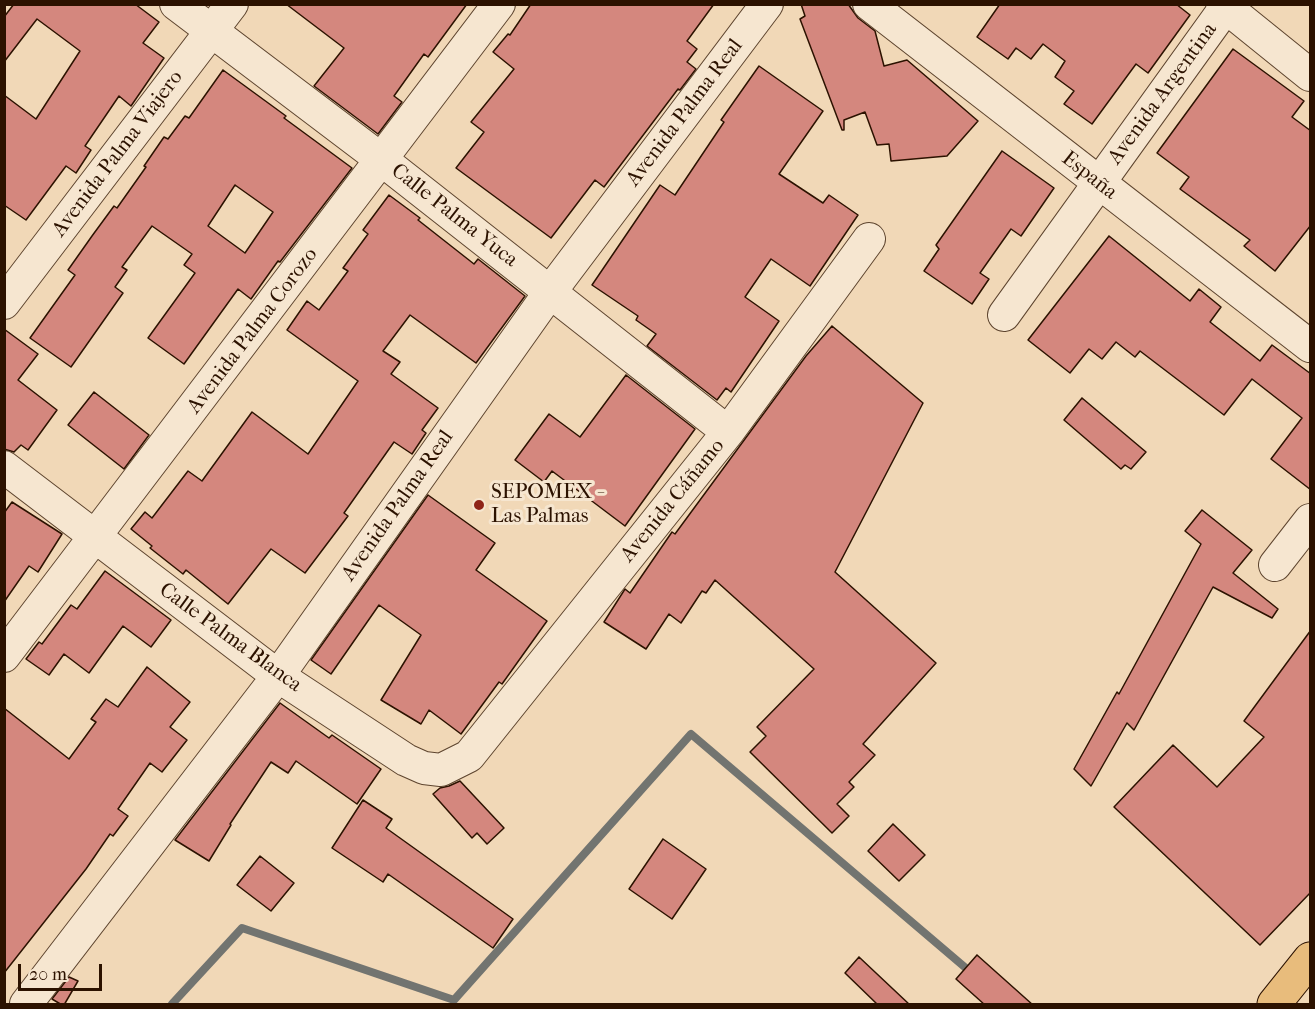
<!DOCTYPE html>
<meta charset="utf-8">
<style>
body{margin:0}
#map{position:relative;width:1315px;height:1009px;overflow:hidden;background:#f1d8b7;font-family:"IM FELL French Canon",serif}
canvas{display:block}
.frame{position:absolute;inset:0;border:6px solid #2c1200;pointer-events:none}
.scale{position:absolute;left:18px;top:964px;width:84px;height:27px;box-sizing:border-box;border:3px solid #2c1200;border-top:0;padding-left:8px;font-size:18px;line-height:21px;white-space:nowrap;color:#2c1200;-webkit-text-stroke:4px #f6e6d0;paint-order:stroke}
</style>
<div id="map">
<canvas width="1315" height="1009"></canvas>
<div class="frame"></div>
<div class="scale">20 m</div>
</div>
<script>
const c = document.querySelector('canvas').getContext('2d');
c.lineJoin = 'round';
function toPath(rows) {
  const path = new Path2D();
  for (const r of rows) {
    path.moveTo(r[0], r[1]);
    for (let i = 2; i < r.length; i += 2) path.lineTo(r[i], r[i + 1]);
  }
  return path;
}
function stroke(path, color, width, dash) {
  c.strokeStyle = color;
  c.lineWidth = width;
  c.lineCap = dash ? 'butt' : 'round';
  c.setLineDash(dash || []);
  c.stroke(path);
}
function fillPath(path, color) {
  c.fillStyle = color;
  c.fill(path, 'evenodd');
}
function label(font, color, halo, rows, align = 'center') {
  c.font = font + ' "IM FELL French Canon",serif';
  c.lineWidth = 6;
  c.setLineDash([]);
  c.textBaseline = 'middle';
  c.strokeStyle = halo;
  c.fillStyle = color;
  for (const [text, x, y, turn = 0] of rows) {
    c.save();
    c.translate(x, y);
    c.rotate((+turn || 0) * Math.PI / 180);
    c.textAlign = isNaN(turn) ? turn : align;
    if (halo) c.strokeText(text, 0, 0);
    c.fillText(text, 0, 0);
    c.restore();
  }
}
const stream = toPath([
 [172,1004,242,928,454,1000,691,734,974,975]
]);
const building = toPath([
 [14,4,135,4,159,22,143,43,164,58,131,106,119,96,85,146,91,150,76,173,66,166,26,220,4,205,4,95,36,119,80,51,37,19,4,62,4,17,14,4],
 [286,4,467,4,428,57,424,54,394,96,402,102,378,134,314,86,344,48,286,4],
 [531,4,714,4,687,41,697,49,687,62,696,69,680,90,678,89,604,187,595,180,551,238,456,168,484,132,471,122,514,69,493,52,508,34,510,35,531,4],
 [801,4,848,4,858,18,875,31,884,66,907,60,978,121,947,156,891,161,889,144,877,145,865,112,844,120,844,130,842,130,800,19,805,16,801,4],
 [1000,4,1176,4,1190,15,1148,73,1136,64,1092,124,1064,104,1074,91,1055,77,1065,61,1043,44,1031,59,1016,48,1008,59,977,37,1000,4],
 [1233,49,1304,101,1292,117,1311,131,1311,225,1275,271,1244,246,1250,240,1180,189,1189,177,1157,153,1233,49],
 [759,66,823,111,779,174,823,203,829,195,858,215,810,286,771,259,745,297,779,321,731,392,726,388,717,400,647,346,656,334,636,320,638,316,592,285,660,185,675,195,724,122,721,120,759,66],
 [223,70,286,116,284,118,352,168,280,262,278,261,251,299,238,289,184,364,148,338,195,273,184,265,192,254,152,226,122,267,127,270,115,287,123,293,71,367,30,338,75,275,68,270,92,236,114,206,117,208,146,167,144,166,164,137,168,139,185,116,189,118,223,70],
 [235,185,273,212,245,253,208,226,235,185],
 [1002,151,1054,188,1021,236,1011,229,980,273,989,279,972,304,924,271,939,249,936,245,1002,151],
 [389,195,420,218,418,220,474,264,478,259,525,296,476,363,410,315,383,351,400,362,391,374,438,408,422,430,426,433,412,454,394,442,344,513,348,516,305,573,271,549,228,604,186,570,183,574,150,548,152,546,131,529,145,512,152,518,188,471,202,481,252,412,308,454,358,381,287,330,307,301,319,310,348,271,343,268,368,234,363,230,389,195],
 [1109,236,1190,301,1199,289,1221,307,1210,322,1260,361,1272,345,1311,374,1311,490,1271,459,1302,418,1252,379,1224,415,1140,351,1135,357,1116,342,1102,359,1089,349,1070,373,1028,340,1109,236],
 [832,326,923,403,835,572,936,663,863,744,875,755,849,782,854,787,837,804,849,816,832,833,750,752,766,736,757,727,814,669,715,580,706,593,702,591,681,623,669,614,646,649,604,622,625,589,630,593,672,532,675,534,806,356,832,326],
 [4,329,38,354,18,380,57,410,28,450,21,445,14,452,4,449,4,329],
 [626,375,695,429,625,526,552,471,544,482,515,460,549,414,580,437,626,375],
 [94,392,149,435,124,469,68,425,94,392],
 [1082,398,1146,452,1131,469,1125,465,1121,469,1064,420,1082,398],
 [428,495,495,543,476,570,547,621,502,684,499,682,461,734,429,710,421,724,381,700,421,635,379,605,331,674,311,660,428,495],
 [12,502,62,534,38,572,29,566,4,602,4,513,12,502],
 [1202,510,1252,550,1233,573,1278,609,1272,618,1213,587,1134,730,1127,723,1091,786,1074,769,1117,692,1119,694,1201,544,1185,531,1202,510],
 [105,571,171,620,151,647,123,626,89,673,64,654,49,675,26,659,39,642,42,644,71,605,77,609,105,571],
 [1311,630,1311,892,1260,945,1114,807,1173,745,1217,787,1264,737,1244,721,1311,630],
 [147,667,190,702,170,727,187,740,162,772,150,763,118,809,128,816,113,836,110,834,86,869,4,973,4,708,69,759,96,722,91,719,106,699,118,707,147,667],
 [280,703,329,738,332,735,381,769,357,804,296,761,288,773,271,762,230,824,231,825,209,861,175,840,280,703],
 [460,781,504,828,487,844,477,833,472,838,433,794,440,788,449,786,460,781],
 [363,800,392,819,386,828,513,919,493,948,388,874,383,882,332,848,363,800],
 [893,824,925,855,899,881,868,851,893,824],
 [663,839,706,869,672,919,629,889,663,839],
 [260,856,294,883,271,911,237,885,260,856],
 [977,955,1033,1005,985,1005,956,979,977,955],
 [859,957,910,1005,878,1005,845,973,859,957],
 [69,977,78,981,64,1005,62,1005,52,999,69,977]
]);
const minor = toPath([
 [176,4,382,160,728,432],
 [869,4,1310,346],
 [1222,4,1310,75],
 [4,303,232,4],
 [1004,315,1228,4],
 [4,467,278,676,406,760,424,768,441,770,469,756,728,432,869,239],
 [1275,565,1310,520],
 [4,656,499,4],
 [26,1004,278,676,550,292,767,4]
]);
const primary = toPath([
 [1274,1004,1310,959]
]);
const markers = [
 [479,505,6,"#8f2418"]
];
const streetNames = [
 ["Avenida Argentina",1163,94,-54],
 ["Avenida Palma Real",685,113,-53],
 ["Avenida Palma Viajero",118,154,-53],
 ["España",1089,176,38],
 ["Calle Palma Yuca",454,216,38],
 ["Avenida Palma Corozo",253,331,-53],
 ["Avenida Cáñamo",673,501,-51],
 ["Avenida Palma Real",398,506,-55],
 ["Calle Palma Blanca",230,638,36]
];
const poiNames = [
 ["SEPOMEX -",491,493],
 ["Las Palmas",491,517]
];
stroke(stream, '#727470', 8);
fillPath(building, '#d4877e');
stroke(building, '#2c1200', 1.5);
stroke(minor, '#5d442e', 34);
stroke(primary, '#2c1200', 35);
stroke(minor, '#f6e6d0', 32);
stroke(primary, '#e8bc7c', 33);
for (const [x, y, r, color] of markers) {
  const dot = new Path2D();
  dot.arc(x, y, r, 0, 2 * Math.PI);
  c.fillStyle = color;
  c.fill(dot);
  stroke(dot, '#f6e6d0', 2);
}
label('21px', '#2c1200', '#f6e6d0', streetNames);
label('21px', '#2c1200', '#f6e6d0', poiNames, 'left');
</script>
